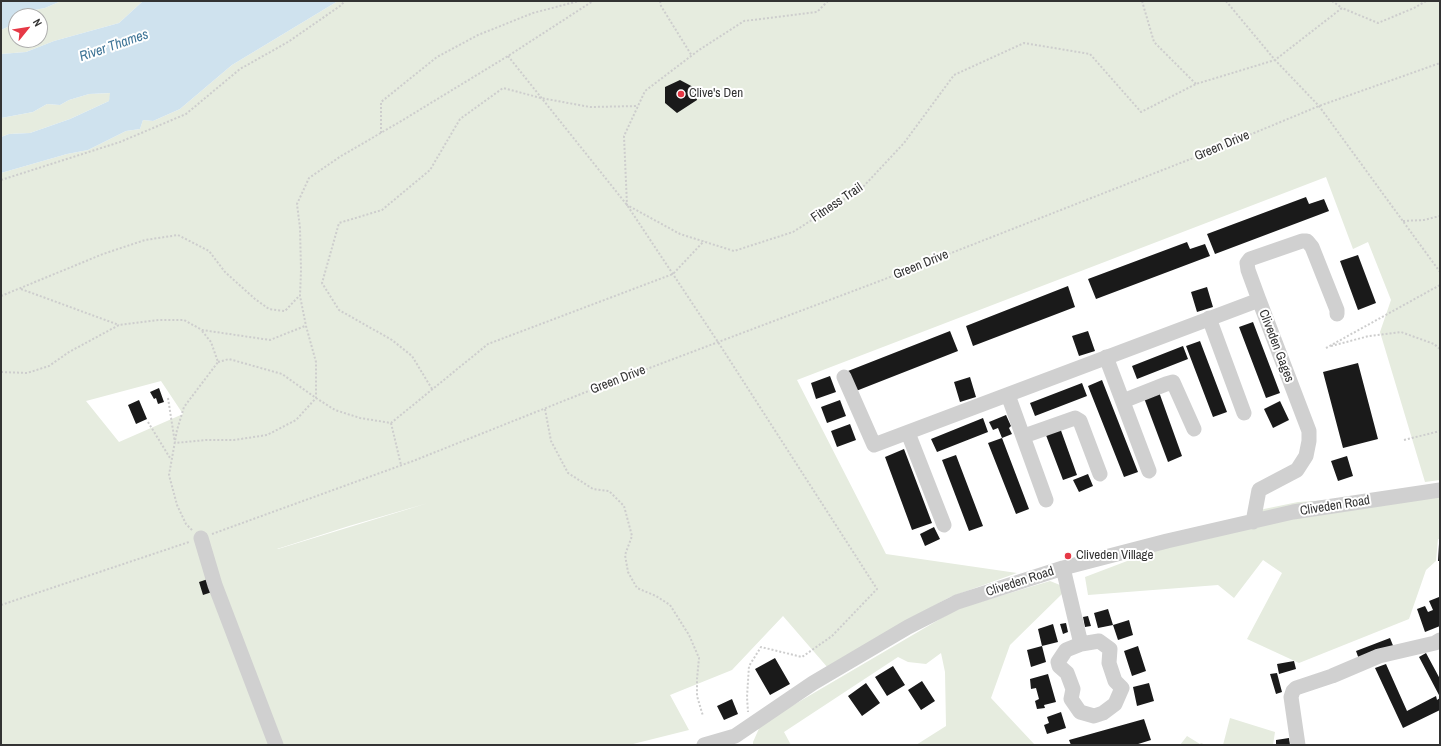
<!DOCTYPE html>
<style>
body{margin:0}
#map{position:relative;width:1441px;height:746px;overflow:hidden;background:#fff;font-family:"Archivo Narrow",sans-serif}
canvas{display:block}
.frame{position:absolute;inset:0;border:2px solid #333;pointer-events:none}
.north{position:absolute;left:8px;top:8px;width:40px;height:40px;box-sizing:border-box;background:#fff;border:1px solid #adadad;border-radius:50%;rotate:60deg;font-size:11px;font-weight:700;line-height:16px;text-align:center;color:#333}
.north::after{content:'';display:block;margin:auto;width:14px;height:18px;background:#e63946;clip-path:polygon(50% 0,100% 100%,50% 72%,0 100%)}
</style>
<div id="map">
<canvas width="1441" height="746"></canvas>
<div class="frame"></div>
<div class="north">N</div>
</div>
<script>
const c = document.querySelector('canvas').getContext('2d');
c.lineJoin = 'round';
function fillPath(path, color) {
  c.fillStyle = color;
  c.fill(path, 'evenodd');
}
function toPath(rows) {
  const path = new Path2D();
  for (const r of rows) {
    path.moveTo(r[0], r[1]);
    for (let i = 2; i < r.length; i += 2) path.lineTo(r[i], r[i + 1]);
  }
  return path;
}
function stroke(path, color, width, dash) {
  c.strokeStyle = color;
  c.lineWidth = width;
  c.lineCap = dash ? 'butt' : 'round';
  c.setLineDash(dash || []);
  c.stroke(path);
}
function label(font, color, halo, rows, align = 'center') {
  c.font = font + ' "Archivo Narrow",sans-serif';
  c.lineWidth = 4;
  c.setLineDash([]);
  c.textBaseline = 'middle';
  c.strokeStyle = halo;
  c.fillStyle = color;
  for (const [text, x, y, turn = 0] of rows) {
    c.save();
    c.translate(x, y);
    c.rotate((+turn || 0) * Math.PI / 180);
    c.textAlign = isNaN(turn) ? turn : align;
    if (halo) c.strokeText(text, 0, 0);
    c.fillText(text, 0, 0);
    c.restore();
  }
}
const green = toPath([
 [61,1,143,1,119,23,54,41,26,52,1,54,1,30,16,23,16,40,40,40,40,16,30,16,34,10,45,8],
 [338,1,1440,1,1440,480,1425,482,1380,332,1391,300,1368,242,1353,249,1326,177,797,380,886,554,1017,573,950,597,883,634,828,668,783,616,732,670,670,695,689,730,629,745,1,745,1,173,67,154,88,150,126,131,140,129,143,120,153,121,180,109,232,65],
 [161,381,183,414,119,442,86,401],
 [428,503,278,549,277,549,349,526],
 [111,93,109,101,70,119,30,133,9,134,1,137,1,118,33,112,47,104,60,105,69,100,89,94],
 [1440,493,1440,539,1438,539,1436,561,1426,570,1409,619,1299,663,1247,639,1282,573,1263,560,1234,598,1218,585,1088,595,1085,577,1264,509,1298,502],
 [1050,581,1060,585,1063,593,1010,645,991,698,1035,745,916,745,946,726,945,672,941,653,926,664,908,662,898,657,784,732,791,745,753,745,753,742,761,724,957,609],
 [1230,718,1275,732,1273,745,1223,745],
 [1187,736,1200,744,1201,743,1206,745,1180,745]
]);
const water = toPath([
 [1,1,61,1,45,8,34,10,30,16,16,16,16,23,1,30],
 [143,1,338,1,232,65,180,109,153,121,143,120,140,129,126,131,88,150,67,154,1,173,1,137,9,134,30,133,70,119,109,101,110,93,89,94,69,100,60,105,47,104,33,112,1,118,1,54,26,52,54,41,119,23]
]);
const building = toPath([
 [680,80,695,88,697,100,677,113,665,103,665,87],
 [1306,197,1309,204,1324,199,1329,211,1215,254,1207,234],
 [1187,242,1190,249,1205,244,1210,256,1096,299,1088,279],
 [1358,255,1376,303,1358,310,1340,261],
 [1068,286,1075,307,973,346,966,326],
 [1207,287,1213,307,1197,312,1191,292],
 [1253,322,1280,393,1266,398,1239,327],
 [950,331,958,351,856,391,848,371],
 [1088,331,1095,351,1079,356,1072,336],
 [1200,341,1227,412,1213,417,1186,346],
 [1183,346,1188,359,1137,379,1132,366],
 [1358,363,1378,439,1343,448,1323,372],
 [830,376,836,392,816,399,811,383],
 [970,377,976,397,960,402,954,382],
 [1102,380,1138,472,1124,477,1088,386],
 [1082,383,1087,396,1035,416,1030,403],
 [159,388,164,402,158,404,156,398,154,399,150,392],
 [1159,392,1182,456,1168,462,1144,398],
 [139,400,147,419,136,424,128,405],
 [840,400,846,416,827,423,821,407],
 [1280,401,1289,420,1273,428,1264,409],
 [1006,415,1011,426,1009,428,1012,434,1002,438,998,428,993,430,989,422],
 [983,418,988,432,937,452,931,439],
 [850,424,856,440,837,447,831,431],
 [1059,425,1077,475,1063,480,1044,430],
 [1002,438,1029,509,1016,514,988,443],
 [904,449,932,523,912,530,885,457],
 [956,455,983,526,969,531,942,460],
 [1347,456,1353,476,1338,481,1331,461],
 [1088,474,1093,486,1079,492,1073,480],
 [934,527,940,539,925,546,920,534],
 [1439,544,1440,544,1440,561,1438,561],
 [208,579,212,592,203,595,199,582],
 [1439,597,1440,626,1425,632,1417,609,1425,606,1428,612,1433,610,1429,601],
 [1108,609,1113,625,1129,620,1133,635,1118,640,1113,625,1098,628,1094,613],
 [1088,616,1091,626,1085,627,1083,617],
 [1066,623,1068,632,1063,634,1060,624],
 [1053,624,1058,642,1042,646,1038,629],
 [1390,638,1394,648,1360,662,1356,651],
 [1042,646,1046,662,1031,667,1027,650],
 [1138,646,1146,671,1132,676,1124,651],
 [1426,653,1440,679,1440,697,1419,657],
 [775,658,790,684,770,695,755,669],
 [1294,661,1296,669,1279,674,1277,664],
 [1386,664,1407,711,1436,696,1437,700,1440,698,1440,710,1403,728,1375,668],
 [893,666,905,685,887,696,875,677],
 [1277,673,1282,692,1276,694,1270,674],
 [1048,674,1056,702,1044,705,1045,708,1037,709,1035,701,1039,699,1036,688,1031,689,1030,679],
 [922,681,935,701,921,710,908,690],
 [866,683,880,703,862,716,848,696],
 [1149,683,1154,701,1137,706,1133,687],
 [732,699,738,714,724,720,717,706],
 [1061,712,1066,728,1047,734,1044,725,1049,723,1047,717],
 [1144,719,1151,740,1135,745,1071,745,1069,740],
 [1289,738,1290,745,1276,745,1276,740]
]);
const path = toPath([
 [660,1,661,6,692,56],
 [828,1,817,12,744,21,699,50,645,91,624,136,627,205,680,234,734,251,793,232,862,188,904,143,954,75,1024,43,1090,54,1141,112,1196,84,1275,60,1342,8,1378,23,1414,8,1426,1],
 [1142,1,1154,42,1196,84],
 [1226,1,1275,60,1319,106,1440,272],
 [1332,1,1342,8],
 [508,56,627,205,718,342,877,589,832,636,802,657,761,647,749,666,747,697,748,712],
 [381,133,381,102,437,57,478,35,533,13,579,1],
 [1,180,120,142,186,114,240,69,288,42,340,6,345,1],
 [1403,221,1424,220,1440,216],
 [21,289,119,325],
 [1,296,103,254,145,240,178,235,209,251,225,272,255,299,269,309,285,311,299,296],
 [1331,346,1369,336,1401,332,1434,344,1440,349],
 [1326,348,1440,285],
 [218,362,229,359,282,374,316,398,335,410,360,418,391,423,488,344,673,274,704,241],
 [1,372,27,373,49,366,69,352,119,325,159,320,184,320,202,330,270,340,305,326],
 [432,389,412,356,392,340,339,310,322,283,339,223,382,210,430,170,460,119,503,88,541,98,590,107,638,106],
 [168,398,175,443,206,440,234,440,267,435,296,420,316,398,316,362,306,326,300,296,301,270,300,228,297,204,309,178,341,156,398,123,508,56,593,1],
 [545,409,551,441,568,473,593,489,609,491,624,506,632,536,625,555,628,572,637,588,656,596,670,605,689,635,699,658,697,679,697,696,703,716],
 [148,422,170,458],
 [391,423,401,465],
 [1404,440,1440,431],
 [192,530,186,524,177,505,169,475,177,430,184,407,218,362,211,342,202,331],
 [212,534,413,461,586,392,885,279,1206,153,1319,106,1440,63],
 [1,605,189,542]
]);
const minor = toPath([
 [1259,300,1248,270,1247,263,1250,259,1302,241,1307,241,1312,247,1337,310,1337,314],
 [1209,318,1244,413],
 [1106,357,1149,471],
 [844,377,874,445,1259,300,1309,431,1309,441,1306,456,1297,470,1259,490,1253,522],
 [1008,395,1046,500],
 [1123,401,1166,384,1173,382,1194,429],
 [908,433,944,525],
 [1024,436,1075,418,1080,421,1100,474],
 [201,538,215,585,276,745],
 [1063,568,1081,644,1099,641,1110,649,1109,663,1115,681,1122,688,1115,704,1103,713,1094,716,1080,712,1071,699,1073,689,1067,673,1059,666,1058,662,1066,650,1081,644],
 [704,745,735,736,813,683,908,627,957,602,1063,568,1167,541,1293,512,1440,490],
 [1298,745,1291,697,1293,691,1296,688,1332,676,1379,656,1435,643,1440,640]
]);
const markers = [
 [681,94,4,"#e63946"],
 [1068,556,4,"#e63946"]
];
const poiNames = [
 ["Clive's Den",689,94],
 ["Cliveden Village",1076,556]
];
const streetNames = [
 ["Green Drive",1222,146,-23],
 ["Fitness Trail",837,203,-34],
 ["Green Drive",921,265,-22],
 ["Cliveden Gages",1276,346,69],
 ["Green Drive",618,380,-21],
 ["Cliveden Road",1335,506,-9],
 ["Cliveden Road",1020,582,-18]
];
const waterNames = [
 ["River Thames",114,46,-19]
];
fillPath(green, '#e6ecdf');
fillPath(water, '#cfe2ee');
fillPath(building, '#1a1a1a');
stroke(path, '#cdcdcd', 2, [2, 2]);
stroke(minor, '#d0d0d0', 15);
for (const [x, y, r, color] of markers) {
  const dot = new Path2D();
  dot.arc(x, y, r, 0, 2 * Math.PI);
  c.fillStyle = color;
  c.fill(dot);
  stroke(dot, '#fff', 1.5);
}
label('13px', '#333', '#fff', poiNames, 'left');
label('13px', '#333', '#fff', streetNames);
label('italic 14px', '#3f7597', '#fff', waterNames);
</script>
